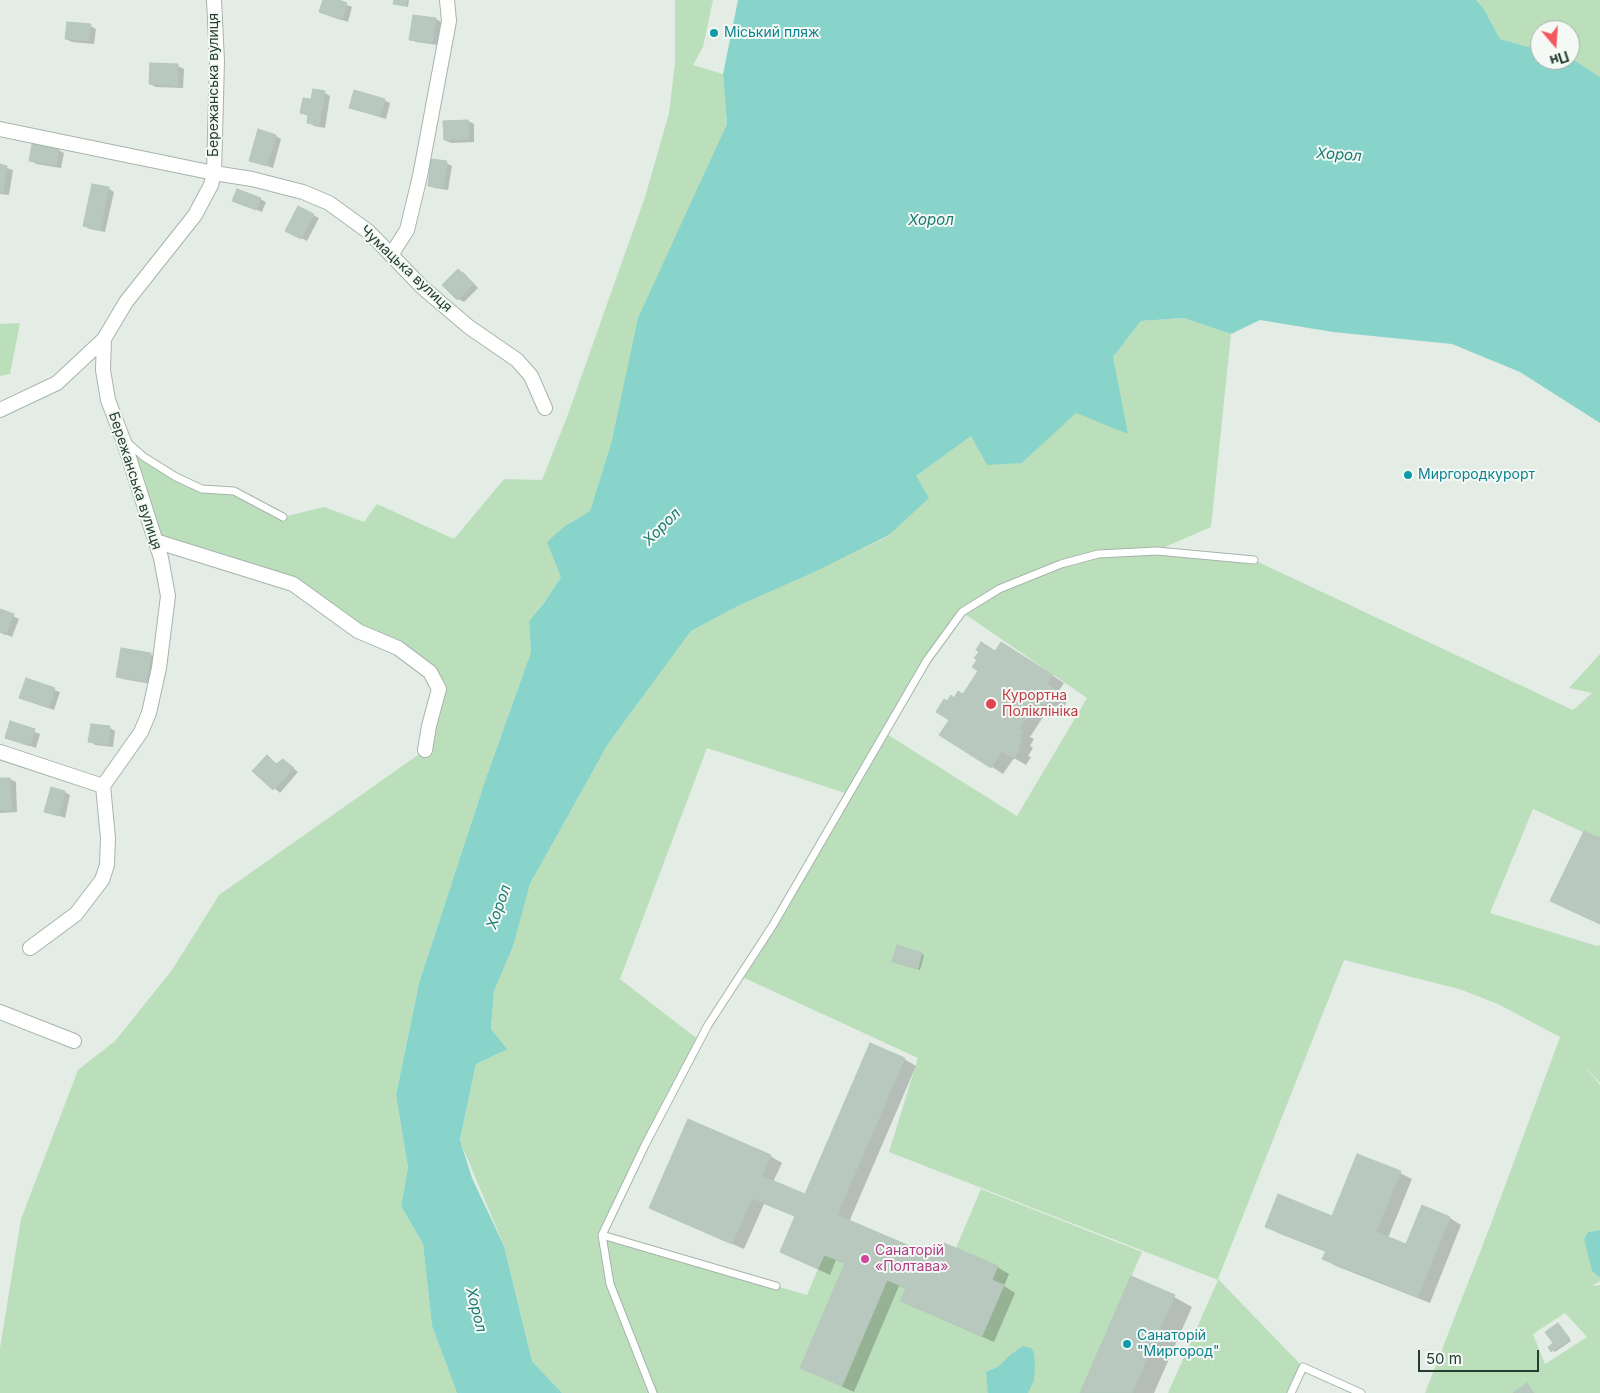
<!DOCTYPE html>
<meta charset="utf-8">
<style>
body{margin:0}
#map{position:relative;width:1600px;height:1393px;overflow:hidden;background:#e3ede6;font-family:Inter,sans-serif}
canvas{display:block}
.north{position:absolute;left:1530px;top:20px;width:50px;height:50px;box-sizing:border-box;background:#f4f9f5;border:1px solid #a0afa6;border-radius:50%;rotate:162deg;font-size:14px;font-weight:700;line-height:20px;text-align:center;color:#223f2f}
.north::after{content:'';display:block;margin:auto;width:18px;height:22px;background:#f6585e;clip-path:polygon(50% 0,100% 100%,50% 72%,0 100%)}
.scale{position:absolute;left:1418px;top:1350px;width:121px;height:22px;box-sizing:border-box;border:2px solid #223f2f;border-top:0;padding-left:6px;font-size:15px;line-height:18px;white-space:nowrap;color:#223f2f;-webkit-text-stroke:4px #f4f9f5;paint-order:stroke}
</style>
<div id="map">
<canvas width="1600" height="1393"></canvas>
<div class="north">Пн</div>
<div class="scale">50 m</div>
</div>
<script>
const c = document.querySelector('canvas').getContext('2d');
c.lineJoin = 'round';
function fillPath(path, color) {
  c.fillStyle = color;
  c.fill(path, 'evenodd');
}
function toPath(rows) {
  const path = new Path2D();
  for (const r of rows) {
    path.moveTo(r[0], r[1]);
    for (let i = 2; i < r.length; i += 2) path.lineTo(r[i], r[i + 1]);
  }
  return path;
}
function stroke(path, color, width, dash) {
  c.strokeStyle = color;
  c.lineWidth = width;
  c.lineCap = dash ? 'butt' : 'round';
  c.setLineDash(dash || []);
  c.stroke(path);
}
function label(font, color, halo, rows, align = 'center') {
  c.font = font + ' Inter,sans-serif';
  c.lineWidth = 4;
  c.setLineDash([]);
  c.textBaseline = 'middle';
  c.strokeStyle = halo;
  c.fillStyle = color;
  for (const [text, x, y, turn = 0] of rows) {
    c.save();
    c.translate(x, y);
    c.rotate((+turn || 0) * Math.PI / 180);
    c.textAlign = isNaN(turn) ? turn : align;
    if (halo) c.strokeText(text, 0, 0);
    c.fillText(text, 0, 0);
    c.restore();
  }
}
const green = toPath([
 [675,0,713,0,703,47,693,65,723,74,727,124,699,188,612,440,590,511,565,526,561,577,544,603,529,621,531,652,486,778,419,983,396,1095,408,1168,401,1206,423,1244,432,1326,457,1393,0,1393,0,1348,21,1219,78,1070,115,1041,172,970,219,895,425,750,439,689,430,672,293,584,155,541,122,437,144,457,202,489,234,491,283,517,324,507,364,522,377,504,454,539,504,479,542,480,567,417,645,197,669,113,675,63],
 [1476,0,1600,0,1600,77,1570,58,1570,30,1540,30,1540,50,1500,39,1484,9],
 [1184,318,1231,334,1211,527,1158,550,1254,560,1573,710,1592,693,1569,688,1600,654,1600,840,1533,809,1490,913,1597,946,1600,945,1600,1083,1583,1064,1600,1085,1600,1230,1588,1232,1592,1271,1600,1278,1600,1281,1592,1286,1600,1285,1600,1393,1425,1393,1489,1229,1560,1037,1498,1004,1459,989,1344,960,1218,1279,1303,1367,1291,1393,1168,1393,1218,1280,889,1152,918,1058,740,976,848,794,707,748,620,979,700,1041,602,1235,807,1295,824,1255,845,1263,800,1368,841,1386,887,1280,906,1288,900,1301,982,1336,1004,1285,992,1280,956,1248,981,1189,1142,1252,1080,1393,562,1393,532,1361,504,1246,460,1141,476,1064,491,1029,494,991,530,884,608,744,691,631,740,605,817,571,890,535,916,476,971,436,1022,463,1076,412,1113,357,1141,321],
 [962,612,1087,698,1017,816,885,733],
 [1565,1313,1587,1337,1545,1364,1533,1334],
 [20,323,10,374,0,376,0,324]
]);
const water = toPath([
 [738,0,1476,0,1484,9,1500,39,1540,50,1540,60,1574,60,1600,77,1600,423,1520,372,1452,344,1333,332,1260,320,1231,334,1184,318,1141,321,1113,357,1128,434,1076,413,1022,463,987,465,971,436,916,476,929,498,889,535,817,571,740,605,691,631,608,744,530,884,513,946,494,991,491,1029,507,1049,476,1064,460,1140,472,1178,504,1246,532,1361,562,1393,457,1393,432,1326,423,1244,401,1206,408,1168,396,1095,419,983,486,778,531,652,529,621,544,603,561,577,547,542,565,526,590,511,612,440,638,318,727,124,723,74],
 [1600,1230,1600,1278,1592,1271,1584,1239,1588,1232],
 [1023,1346,1031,1348,1034,1353,1035,1364,1034,1380,1028,1393,988,1393,986,1372,998,1367,1010,1355]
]);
const shadow = toPath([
 [324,0,335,0,352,7,348,22,321,12],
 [395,0,409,0,408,7,396,4],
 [414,16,436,19,441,22,438,45,416,42,410,39],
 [90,26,96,29,94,44,72,42,66,39],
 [178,66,184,69,183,88,156,87,150,84],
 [314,91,325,93,330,96,325,128,314,126,308,122,309,116,301,112,312,101],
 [384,100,390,103,386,119,356,110,351,107],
 [468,121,474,124,474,142,451,143,445,140],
 [276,136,281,139,273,168,250,160],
 [58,150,64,153,61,168,36,164,31,160],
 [446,163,452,166,448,190,434,188,429,185],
 [0,166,13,170,9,195,0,194],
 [108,188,114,192,105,232,90,229,84,226],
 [260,199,266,202,262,212,239,203],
 [299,208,319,218,307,241,287,231],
 [458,270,464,273,478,288,464,302,458,299,444,285],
 [0,610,19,619,12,637,0,632],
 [1013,650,1064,683,1058,692,1068,699,1064,707,1061,705,1057,711,1054,709,1050,716,1045,714,1030,737,1034,739,1030,746,1033,748,1028,756,1031,757,1026,765,1014,758,1003,774,941,734,950,720,948,703,963,696,996,652],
 [150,654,156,657,151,684,123,679,118,676],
 [26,680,60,692,54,710,21,698],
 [11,723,40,734,36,748,7,738],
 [92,725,110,728,115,731,113,747,95,745,90,741],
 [267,757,277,764,283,760,298,772,280,793,254,771],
 [10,779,16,782,17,812,0,813,0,780],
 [52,789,65,792,70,795,65,818,46,811],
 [898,947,924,955,920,970,896,963],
 [904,1059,916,1066,849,1222,926,1255,941,1253,997,1267,1009,1274,1004,1286,1015,1293,994,1342,914,1307,902,1300,907,1289,899,1286,854,1392,801,1368,846,1264,836,1260,830,1275,781,1252,796,1217,764,1204,744,1249,663,1214,651,1208,770,1156,782,1163,773,1182,806,1196],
 [1400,1173,1412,1179,1388,1238,1407,1246,1450,1218,1461,1225,1430,1303,1336,1266,1324,1259,1326,1252,1278,1233,1266,1226,1333,1218],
 [1174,1297,1192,1307,1154,1393,1082,1393],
 [1558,1324,1571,1341,1555,1352,1550,1347,1555,1344]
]);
const building = toPath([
 [323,0,339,0,347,3,342,20,319,12,323,0],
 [394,0,407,0,405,6,393,4,394,0],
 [413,15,436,18,432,43,409,40,413,15],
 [67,22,91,24,89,41,65,39,67,22],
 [150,63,178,64,178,86,149,84,150,63],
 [313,89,325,91,319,125,307,123,308,115,300,113,303,98,311,99,313,89],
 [354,90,385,99,380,116,349,108,354,90],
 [468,120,469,139,444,140,443,121,468,120],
 [258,129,276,135,267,166,249,161,258,129],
 [32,144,59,149,56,165,29,161,32,144],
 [431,159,447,161,443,188,428,186,431,159],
 [0,164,7,166,3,193,0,192,0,164],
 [92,184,109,187,100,230,83,226,92,184],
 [237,189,261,198,256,210,232,201,237,189],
 [298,206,314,214,301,239,285,231,298,206],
 [458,269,474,284,457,300,442,285,458,269],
 [0,609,14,614,6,635,0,632,0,609],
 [981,642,995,651,1001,642,1053,675,1047,684,1057,691,1051,701,1049,699,1044,705,1042,703,1037,711,1033,708,1019,729,1023,732,1019,738,1022,740,1017,748,1020,750,1014,759,1002,751,991,768,939,735,949,720,936,712,944,699,947,701,951,695,954,698,958,691,963,694,978,671,972,667,977,660,974,658,979,652,976,650,981,642],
 [121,648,151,653,146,682,116,677,121,648],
 [26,678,55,688,49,708,19,698,26,678],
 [10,721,35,729,30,746,5,738,10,721],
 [91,724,110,726,108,745,88,742,91,724],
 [267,755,276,764,283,759,294,768,273,790,252,771,267,755],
 [0,778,10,778,12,810,0,810,0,778],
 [51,787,65,791,59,816,44,812,51,787],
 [1584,831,1600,838,1600,924,1550,901,1584,831],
 [897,945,922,953,918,969,892,962,897,945],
 [870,1043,905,1058,837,1215,926,1253,929,1246,940,1251,944,1243,956,1248,998,1266,992,1280,1004,1285,982,1336,900,1301,906,1288,887,1280,842,1386,800,1368,845,1263,824,1255,818,1269,780,1252,795,1216,752,1198,732,1244,649,1208,688,1119,771,1155,762,1176,805,1194,870,1043],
 [1357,1154,1401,1171,1376,1232,1406,1244,1422,1205,1450,1217,1418,1297,1322,1259,1326,1251,1265,1227,1278,1194,1332,1216,1357,1154],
 [1131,1276,1175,1295,1132,1393,1080,1393,1131,1276],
 [1558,1323,1570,1339,1551,1352,1548,1347,1553,1343,1545,1332,1558,1323],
 [1527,1383,1534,1393,1513,1393,1527,1383]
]);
const lane = toPath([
 [127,442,144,457,176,477,202,489,234,491,283,517],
 [602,1235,776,1286],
 [653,1393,610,1284,602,1235,645,1145,708,1025,773,925,927,660,962,612,999,589,1061,564,1098,554,1157,551,1254,560],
 [1291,1393,1303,1367,1361,1393]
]);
const street = toPath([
 [0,129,214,173,252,179,303,192,329,203,369,232,422,287,469,327,517,360,531,376,545,408],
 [391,255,407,230,420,176,449,21,447,0],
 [0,410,57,383,104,339],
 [155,541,293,584,358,631,398,648,430,672,439,689,429,726,425,750],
 [0,752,103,786],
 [30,948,76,914,102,880,107,865,108,838,103,786,141,732,149,713,159,668,168,596,161,558,124,442,108,400,103,370,104,339,126,302,195,215,211,185,214,173,217,61,214,0],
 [0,1012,74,1041]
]);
const markers = [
 [714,33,5,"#0f9aa8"],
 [1408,475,5,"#0f9aa8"],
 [991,704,6,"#e0444e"],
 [865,1259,5,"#d1479c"],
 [1127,1344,5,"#0f9aa8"]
];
const cultureNames = [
 ["Міський пляж",724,33],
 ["Миргородкурорт",1418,475],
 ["Санаторій",1137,1336],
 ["\"Миргород\"",1137,1352]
];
const streetNames = [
 ["Бережанська вулиця",214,85,-90],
 ["Чумацька вулиця",406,269,43],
 ["Бережанська вулиця",135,481,72]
];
const healthNames = [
 ["Курортна",1002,696],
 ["Поліклініка",1002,712]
];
const hotelNames = [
 ["Санаторій",875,1251],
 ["«Полтава»",875,1267]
];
const waterNames = [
 ["Хорол",1339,155,4],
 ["Хорол",931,220],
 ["Хорол",662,527,-45],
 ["Хорол",499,907,-71],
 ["Хорол",476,1310,76]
];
fillPath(green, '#bcdfbb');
fillPath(water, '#89d4ca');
fillPath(shadow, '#0003');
fillPath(building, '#b8c8be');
stroke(building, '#b5c7ba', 1);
stroke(lane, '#a5b5ab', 9);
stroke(street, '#a5b5ab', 16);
stroke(lane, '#fff', 7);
stroke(street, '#fff', 14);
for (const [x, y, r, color] of markers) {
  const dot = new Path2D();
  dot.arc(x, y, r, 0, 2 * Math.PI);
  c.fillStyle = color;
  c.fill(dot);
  stroke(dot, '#f4f9f5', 2);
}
label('14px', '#0d838f', '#f4f9f5', cultureNames, 'left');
label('14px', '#223f2f', '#f4f9f5', streetNames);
label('14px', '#be3a42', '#f4f9f5', healthNames, 'left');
label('14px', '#b23c85', '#f4f9f5', hotelNames, 'left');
label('italic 15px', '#1a7d72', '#f4f9f5', waterNames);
</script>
